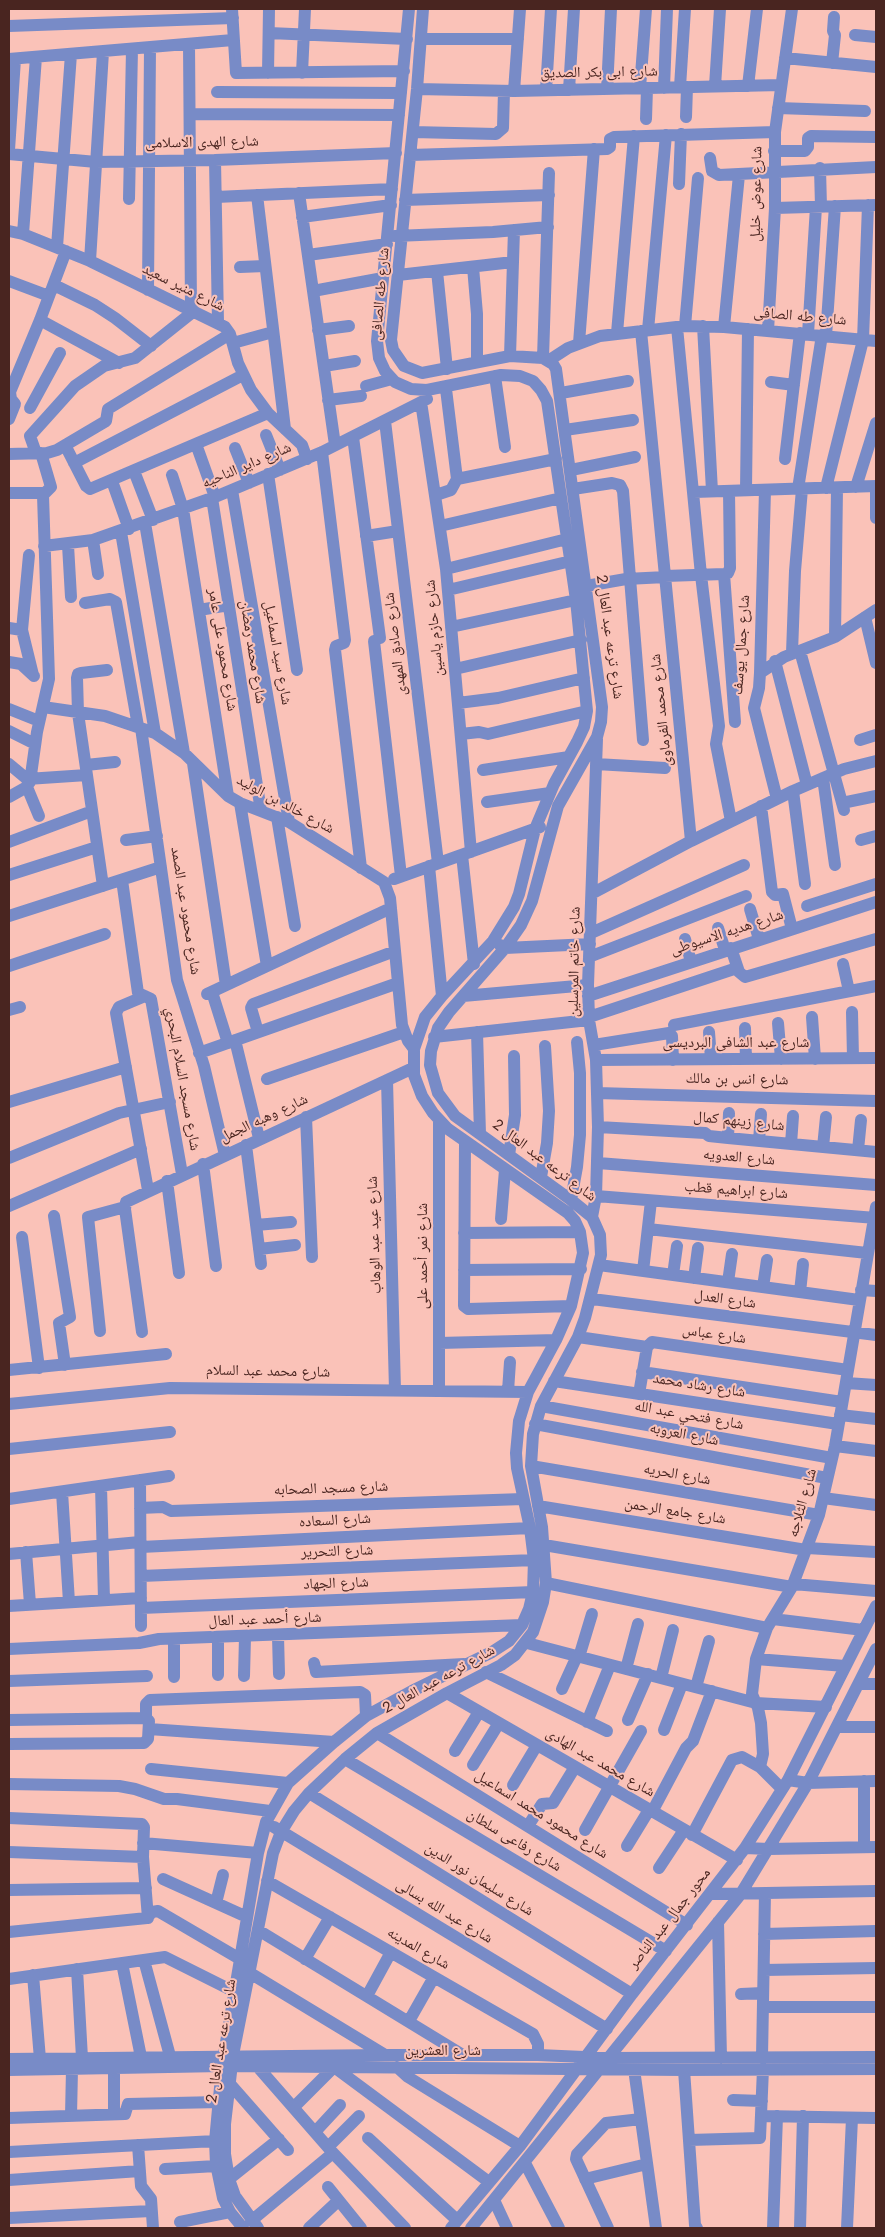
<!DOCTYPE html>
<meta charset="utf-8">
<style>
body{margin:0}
#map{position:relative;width:885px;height:2237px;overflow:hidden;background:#fac2b8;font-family:Jost,sans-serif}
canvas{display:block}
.frame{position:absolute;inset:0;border:10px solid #492520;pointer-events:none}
</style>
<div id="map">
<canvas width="885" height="2237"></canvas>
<div class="frame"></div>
</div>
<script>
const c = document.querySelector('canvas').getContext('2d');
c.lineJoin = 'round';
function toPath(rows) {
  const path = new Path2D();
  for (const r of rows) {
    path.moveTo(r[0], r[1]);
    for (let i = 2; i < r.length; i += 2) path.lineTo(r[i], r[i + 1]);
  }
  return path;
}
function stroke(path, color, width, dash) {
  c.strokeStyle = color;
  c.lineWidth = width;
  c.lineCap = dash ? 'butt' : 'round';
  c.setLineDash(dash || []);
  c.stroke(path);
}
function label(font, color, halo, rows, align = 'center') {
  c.font = font + ' Jost,"Noto Naskh Arabic",sans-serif';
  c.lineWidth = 4;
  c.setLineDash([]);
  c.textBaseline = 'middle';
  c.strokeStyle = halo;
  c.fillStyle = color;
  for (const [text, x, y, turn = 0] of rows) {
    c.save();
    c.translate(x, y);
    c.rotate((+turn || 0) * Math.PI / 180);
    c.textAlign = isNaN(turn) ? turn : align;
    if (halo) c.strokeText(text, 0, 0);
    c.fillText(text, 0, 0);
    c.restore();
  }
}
const minor = toPath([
 [232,9,236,73,404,71],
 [9,26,233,18],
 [269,33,407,39],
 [855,35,876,37],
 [421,39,518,39],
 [189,44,191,310],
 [785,58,876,67],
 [9,59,233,40],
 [832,63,835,35,833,31,834,17],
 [268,73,269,9],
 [302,73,305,9],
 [715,86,720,9],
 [748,86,757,9],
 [680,87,685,9],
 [640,88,646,9],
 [664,88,667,9],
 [417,89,514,91,781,85],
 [607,89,611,9],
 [546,90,551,9],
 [569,90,574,9],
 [514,91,520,9],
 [217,92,401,93],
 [778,108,865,111],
 [190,114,399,115],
 [686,117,687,87],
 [646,119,647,88],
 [413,132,496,134,503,128,504,91],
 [9,150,15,59],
 [774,151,805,151,808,147,808,138,811,136,876,137],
 [9,154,96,162,215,160,396,153],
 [410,155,607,149,610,147,610,139,614,137,775,132],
 [710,158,712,171,719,175,876,167],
 [215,160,218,322],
 [820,168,821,207],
 [679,184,681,134],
 [299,193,335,445],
 [257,195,285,429],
 [216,197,392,189],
 [129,199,132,49],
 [405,200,549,195],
 [775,208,876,205],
 [302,217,391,205],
 [9,231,23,234,90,261,225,327,230,334,238,363,251,390,268,413,302,445,307,459],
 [23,234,36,57],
 [395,236,493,232,548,227],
 [57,247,71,54],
 [308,255,387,244],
 [90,261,103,52],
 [240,267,265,266],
 [473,267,477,314,477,362],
 [437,271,447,369],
 [398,275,513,262],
 [9,281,49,296],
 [54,285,95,305,115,318,151,346],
 [148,290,150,48],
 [313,291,383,278],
 [40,320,119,363],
 [685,326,698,178],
 [703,326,712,491],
 [677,327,701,575,719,726,716,744,731,821],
 [724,327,739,175],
 [318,330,349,326],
 [648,330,666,135],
 [641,331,691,841],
 [768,331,775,208,775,132,792,9],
 [617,333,634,136],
 [808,334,816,207],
 [826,336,835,206],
 [233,343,273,332],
 [579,343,594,149],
 [510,356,514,230],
 [543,358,549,173],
 [548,361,568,348,600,336,685,326,724,327,876,341],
 [324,366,355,361],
 [495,376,505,447],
 [771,382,794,385],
 [366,386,392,379],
 [561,393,628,381],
 [328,400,361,396],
 [421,402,446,569,471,852],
 [30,408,60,353],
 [9,419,15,404,11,399,10,392,40,320,66,251],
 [385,421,438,863],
 [565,430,633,420],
 [266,435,280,470],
 [353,437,380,638],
 [196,444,215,497],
 [65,445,86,486,90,489,268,413],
 [235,448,249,483],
 [322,452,345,640,344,643,336,646,335,650,361,868],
 [36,453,30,436,75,386,104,366,135,358,194,311],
 [9,454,47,453,57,450,106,421,108,409,230,334],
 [785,459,800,333],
 [74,463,243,375],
 [571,470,635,457],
 [134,471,153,520],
 [268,474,297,670],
 [172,475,183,509,228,796],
 [457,479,556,459],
 [112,481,129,529],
 [876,486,876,518],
 [856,487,876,423],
 [826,488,863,340,868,205],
 [573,489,612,483,620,485,623,491,643,740],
 [798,489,822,335],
 [232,490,289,822],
 [746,490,748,329],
 [765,490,760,673,759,688,754,708,777,799],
 [694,492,876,486],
 [9,493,44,493],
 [436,495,451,490,457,479,446,389],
 [212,498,261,811],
 [145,523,184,753],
 [440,526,561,498],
 [121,532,155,733],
 [366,536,398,531],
 [93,540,98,574],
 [68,545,71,597],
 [44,546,93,540,215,497,322,452,427,399],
 [29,555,22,630,33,675],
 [446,569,567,539],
 [724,574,735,722],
 [724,574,728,573,730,568,729,491],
 [665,576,724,574],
 [586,586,626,579,666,577],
 [448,590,571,561],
 [85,603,110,599,116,602,138,726],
 [199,610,229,605],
 [865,617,876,663],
 [451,627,576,600],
 [9,628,22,630],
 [835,637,837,488],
 [374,641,401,876],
 [800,651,844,810],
 [792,653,795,571,802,489],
 [775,661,807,785],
 [9,662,21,664,34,676],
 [455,669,581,640],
 [760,673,784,657,835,637,876,610],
 [458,703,498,698,584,678],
 [43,707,105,716,155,733,184,753,228,796,240,803,289,822,384,882,390,898,402,1025,408,1041,414,1049],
 [9,709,39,721],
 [141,728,177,980,204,1066,225,1155],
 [9,731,35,744],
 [461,734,479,732,488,734,587,711],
 [860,740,876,735],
 [193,763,226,985],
 [9,764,27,779,87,775],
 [596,764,665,768],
 [86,765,115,762],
 [483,770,569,757],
 [823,778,835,865],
 [27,787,39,816],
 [793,791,805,884],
 [9,797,25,788,30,782,37,732,49,679,43,495,51,487,41,453],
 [487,802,550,793],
 [240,803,267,966],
 [842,803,876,796],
 [761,806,772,892,775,895,783,894,792,929],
 [277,817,295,926],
 [126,840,157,836],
 [861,840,876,836],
 [9,842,92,811],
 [462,855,474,964],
 [429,866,442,996],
 [9,875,97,847],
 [394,879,540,827],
 [122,880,138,993,151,999,182,1174],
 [103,886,78,713,77,678,78,674,81,673,107,670],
 [593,893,691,841,793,791,844,769,876,761],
 [807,906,876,884],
 [750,909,759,939],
 [9,916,161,867],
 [718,928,725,950],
 [591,933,744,865],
 [685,939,691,962],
 [500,945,505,948,590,944],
 [731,948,739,972,745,977,876,939],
 [589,957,746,896],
 [843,964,849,991],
 [9,966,105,934],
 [212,992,228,1043],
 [207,994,391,908],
 [145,996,119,1007,116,1013,148,1190],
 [463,996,588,985],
 [588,996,876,902],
 [9,1010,20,1007],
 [852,1012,853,1058],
 [589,1017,737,968],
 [812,1017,815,1059],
 [778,1023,781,1059],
 [674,1025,876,986],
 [745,1028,746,1059],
 [258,1032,251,1008,253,1004,395,951],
 [477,1032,480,1134],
 [709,1032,711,1059],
 [434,1037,589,1020],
 [235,1040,259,1138],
 [594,1045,669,1033,672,1036,673,1060],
 [199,1053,398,983],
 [596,1060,876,1058],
 [267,1079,404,1032],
 [387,1080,395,1390],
 [597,1093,876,1101],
 [9,1102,126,1067],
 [306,1117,312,1257],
 [598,1127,705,1133,709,1136,728,1138,876,1152],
 [728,1138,729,1113],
 [759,1141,761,1114],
 [465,1143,464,1306,468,1309,571,1306],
 [791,1144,793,1116],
 [246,1145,261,1264],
 [823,1147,826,1117],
 [858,1150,861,1120],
 [509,1155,515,1115,514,1056],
 [9,1158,119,1113,170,1102],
 [598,1163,876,1185],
 [203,1164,216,1266],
 [541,1177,547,1143,549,1111,545,1046],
 [167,1181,179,1273],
 [596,1196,876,1218],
 [571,1200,577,1167,580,1135,580,1073,577,1042],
 [9,1206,141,1149],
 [54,1216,70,1317,59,1323,65,1365],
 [592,1217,596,1196,598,1127,596,1060,589,1020,588,985,597,739],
 [501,1219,505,1170],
 [256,1225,291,1222],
 [648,1229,867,1253],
 [464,1233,580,1232],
 [22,1237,39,1368],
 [259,1249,295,1245],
 [599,1265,859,1300],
 [464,1270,581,1269],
 [643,1271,651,1201],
 [673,1275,677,1246],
 [694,1278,698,1248],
 [728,1282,732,1254],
 [763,1287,767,1260],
 [861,1290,876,1291],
 [800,1292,803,1264],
 [592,1299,876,1335],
 [100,1331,88,1217,125,1207],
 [142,1332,125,1209,126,1202,413,1068],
 [578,1337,647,1347,652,1342,848,1370],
 [439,1343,556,1340],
 [9,1370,166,1354],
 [642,1372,842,1402],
 [554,1381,838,1424],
 [846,1383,876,1385],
 [439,1390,439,1121],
 [508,1391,510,1362],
 [639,1394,647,1347],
 [9,1404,170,1388,528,1392],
 [541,1406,832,1458],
 [840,1415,876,1419],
 [535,1424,827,1478],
 [835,1446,876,1451],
 [9,1449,170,1432],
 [531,1466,819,1515],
 [140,1480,141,1626],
 [101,1486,104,1600],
 [62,1492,69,1602],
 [823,1498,876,1505],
 [9,1499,169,1476],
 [538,1506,806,1550],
 [140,1508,163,1507,171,1511,523,1499],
 [544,1545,792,1587],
 [141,1547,530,1528],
 [807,1548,876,1552],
 [26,1552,30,1604],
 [9,1554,140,1542],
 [141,1576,534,1560],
 [546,1583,767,1628],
 [793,1584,876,1591],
 [9,1606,141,1598],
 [141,1608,533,1592],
 [773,1619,863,1630],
 [278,1636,279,1674],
 [218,1638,218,1675],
 [527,1643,756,1703,826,1707],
 [9,1649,139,1643,159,1639,522,1625],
 [579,1657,592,1614],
 [756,1659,845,1666],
 [314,1663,316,1672,464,1664],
 [626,1669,638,1624],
 [486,1672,607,1731],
 [244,1676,245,1637],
 [174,1677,174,1639],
 [661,1678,673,1630],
 [9,1681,147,1676],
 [859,1684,876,1684],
 [696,1687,709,1641],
 [562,1689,577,1656],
 [447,1693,737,1860],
 [146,1718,146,1704,150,1700,360,1692,365,1695,366,1716],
 [9,1720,146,1718,149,1721,148,1739,144,1743,9,1744],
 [628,1720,648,1674],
 [587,1722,610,1665],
 [837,1727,876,1727],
 [149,1729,334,1742],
 [664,1730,682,1684],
 [377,1733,687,1925],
 [455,1751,479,1712],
 [345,1759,666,1951],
 [473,1765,499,1723],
 [151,1769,288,1783],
 [788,1780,808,1783,876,1781],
 [864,1781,864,1847],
 [9,1784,119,1786,135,1789,164,1799,177,1799,270,1811],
 [513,1785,537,1745],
 [782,1789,760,1767,763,1754,761,1723,758,1708,752,1694,756,1659,767,1628,792,1587,819,1515,835,1446,876,1207],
 [309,1793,632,1994],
 [652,1812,686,1748,693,1741,712,1691],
 [9,1818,142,1824,144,1827,143,1857,148,1918],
 [528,1826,542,1804,553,1803,575,1767],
 [274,1827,607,2029],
 [585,1830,641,1731],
 [692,1835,732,1760,742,1757,760,1767],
 [143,1843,258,1853],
 [627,1846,649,1810],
 [745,1848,769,1849,876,1847],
 [9,1852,143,1857],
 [659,1868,684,1830],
 [163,1879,247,1917],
 [267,1881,533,2034,538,2044,538,2055],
 [9,1890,146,1888],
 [711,1894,876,1891],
 [216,1903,223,1875],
 [718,1922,721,2058],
 [258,1930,463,2055],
 [9,1932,147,1918,152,1912,158,1911,240,1959],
 [764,1934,876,1931],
 [305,1959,330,1917],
 [144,1960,170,2056],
 [122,1963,141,2057],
 [77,1969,82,2058],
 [764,1970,876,1968],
 [250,1973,385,2055],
 [33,1975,40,2059],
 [9,1979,165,1957,235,1992],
 [741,1994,763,1993],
 [367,1996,391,1952],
 [763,2007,876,2007],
 [409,2021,434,1977],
 [762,2057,765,1893],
 [9,2059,385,2055,538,2055,607,2058,876,2057],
 [257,2066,333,2153,405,2228],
 [397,2067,408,2077,520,2146],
 [634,2069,656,2228],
 [9,2070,222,2066,684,2070,876,2069],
 [684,2070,695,2225,697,2228],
 [230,2084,288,2150],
 [733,2100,762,2101],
 [294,2107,334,2067,489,2182],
 [114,2114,114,2068],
 [71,2116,72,2069],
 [761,2116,876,2118],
 [9,2118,125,2114,128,2104,219,2102],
 [315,2132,340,2105],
 [368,2138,457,2220],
 [689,2140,760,2138,763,2069],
 [138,2145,141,2186,151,2199,153,2228],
 [328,2147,359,2116],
 [9,2152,215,2141],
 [525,2163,559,2228],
 [165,2169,216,2166],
 [229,2179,279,2139],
 [585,2179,647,2164],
 [9,2180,140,2171],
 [328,2187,361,2228],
 [494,2200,507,2228],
 [9,2218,151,2211],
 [251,2221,333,2153],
 [180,2222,230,2212],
 [243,2228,230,2212,223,2198,216,2164,215,2141,222,2066,258,1853,266,1822,288,1783,334,1742,366,1716,412,1691,492,1652,509,1641,522,1625,529,1609,533,1592,534,1560,530,1528,517,1468,516,1453,519,1421,528,1392,556,1340,571,1306,583,1253,580,1232,575,1221,568,1213,448,1129,433,1113,422,1096,414,1075,414,1049,425,1017,442,996,493,941,514,907,519,894,535,829,554,784,577,742,584,727,587,711,576,600,547,401,541,390,533,381,520,376,501,375,427,390,411,389,395,382,385,371,379,358,377,341,409,9],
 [258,2228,235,2196,229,2179,225,2154,225,2124,233,2055,273,1853,281,1832,294,1811,309,1793,345,1759,377,1733,447,1693,501,1665,515,1655,533,1632,543,1602,546,1583,542,1527,531,1466,533,1434,541,1406,578,1337,585,1318,601,1255,600,1235,592,1217,571,1200,455,1116,438,1093,430,1065,431,1051,438,1028,449,1012,505,948,521,925,532,901,558,806,597,737,601,722,602,707,556,369,553,364,543,358,510,356,422,373,404,366,393,350,391,340,417,89,423,9],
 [309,2228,338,2201],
 [451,2228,520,2146,632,1994,745,1848,788,1780,876,1606],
 [471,2228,740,1895,808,1783,876,1649],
 [608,2228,576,2159,577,2154,606,2123,641,2119],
 [773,2228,777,2116],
 [800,2228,803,2116],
 [847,2228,852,2118]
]);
const streetNames = [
 ["شارع ابى بكر الصديق",599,73,-1],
 ["شارع الهدى الاسلامى",202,143,-1],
 ["شارع عوض خليل",757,194,-89],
 ["شارع منير سعيد",183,288,26],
 ["شارع طه الصافى",381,294,-85],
 ["شارع طه الصافى",800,317,5],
 ["شارع داير الناحيه",247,466,-23],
 ["شارع حازم ياسين",435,628,-95],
 ["شارع ترعه عبد العال 2",609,637,82],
 ["شارع صادق المهدى",396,644,-97],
 ["شارع جمال يوسف",742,645,-86],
 ["شارع محمود على عامر",222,650,81],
 ["شارع محمد رمضان",252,652,81],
 ["شارع سيد اسماعيل",277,653,80],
 ["شارع محمد الفرماوى",662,710,-96],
 ["شارع خالد بن الوليد",285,805,28],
 ["شارع محمود عبد الصمد",185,911,81],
 ["شارع هديه الاسيوطى",727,933,-18],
 ["شارع خاتم المرسلين",575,962,-89],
 ["شارع عبد الشافى البرديسى",736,1043],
 ["شارع مسجد السلام البحري",182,1079,80],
 ["شارع انس بن مالك",737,1080,1],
 ["شارع وهبه الجمل",264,1119,-25],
 ["شارع زينهم كمال",739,1122,6],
 ["شارع العدويه",739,1158,5],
 ["شارع ترعه عبد العال 2",544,1161,37],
 ["شارع ابراهيم قطب",736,1191,4],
 ["شارع عيد عبد الوهاب",375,1235,-92],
 ["شارع نمر أحمد على",423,1256,-90],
 ["شارع العدل",725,1300,8],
 ["شارع عباس",714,1335,8],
 ["شارع محمد عبد السلام",268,1372,1],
 ["شارع رشاد محمد",699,1386,9],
 ["شارع فتحي عبد الله",689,1416,10],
 ["شارع العروبه",684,1435,11],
 ["شارع الحريه",677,1475,10],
 ["شارع مسجد الصحابه",331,1489,-2],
 ["شارع الثلاجه",803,1503,-74],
 ["شارع جامع الرحمن",675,1512,9],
 ["شارع السعاده",335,1521,-3],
 ["شارع التحرير",337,1552,-2],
 ["شارع الجهاد",336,1584,-2],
 ["شارع أحمد عبد العال",265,1620,-2],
 ["شارع ترعه عبد العال 2",439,1680,-29],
 ["شارع محمد عبد الهادى",600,1763,30],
 ["شارع محمود محمد اسماعيل",541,1815,32],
 ["شارع رفاعى سلطان",514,1841,31],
 ["شارع سليمان نور الدين",479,1880,32],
 ["شارع عبد الله بسالى",444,1912,31],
 ["محور جمال عبد الناصر",670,1919,-52],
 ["شارع المدينه",418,1949,30],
 ["شارع ترعه عبد العال 2",222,2041,-81],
 ["شارع العشرين",443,2051]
];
stroke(minor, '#788bc7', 12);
label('15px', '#492520', '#fac2b8', streetNames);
</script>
